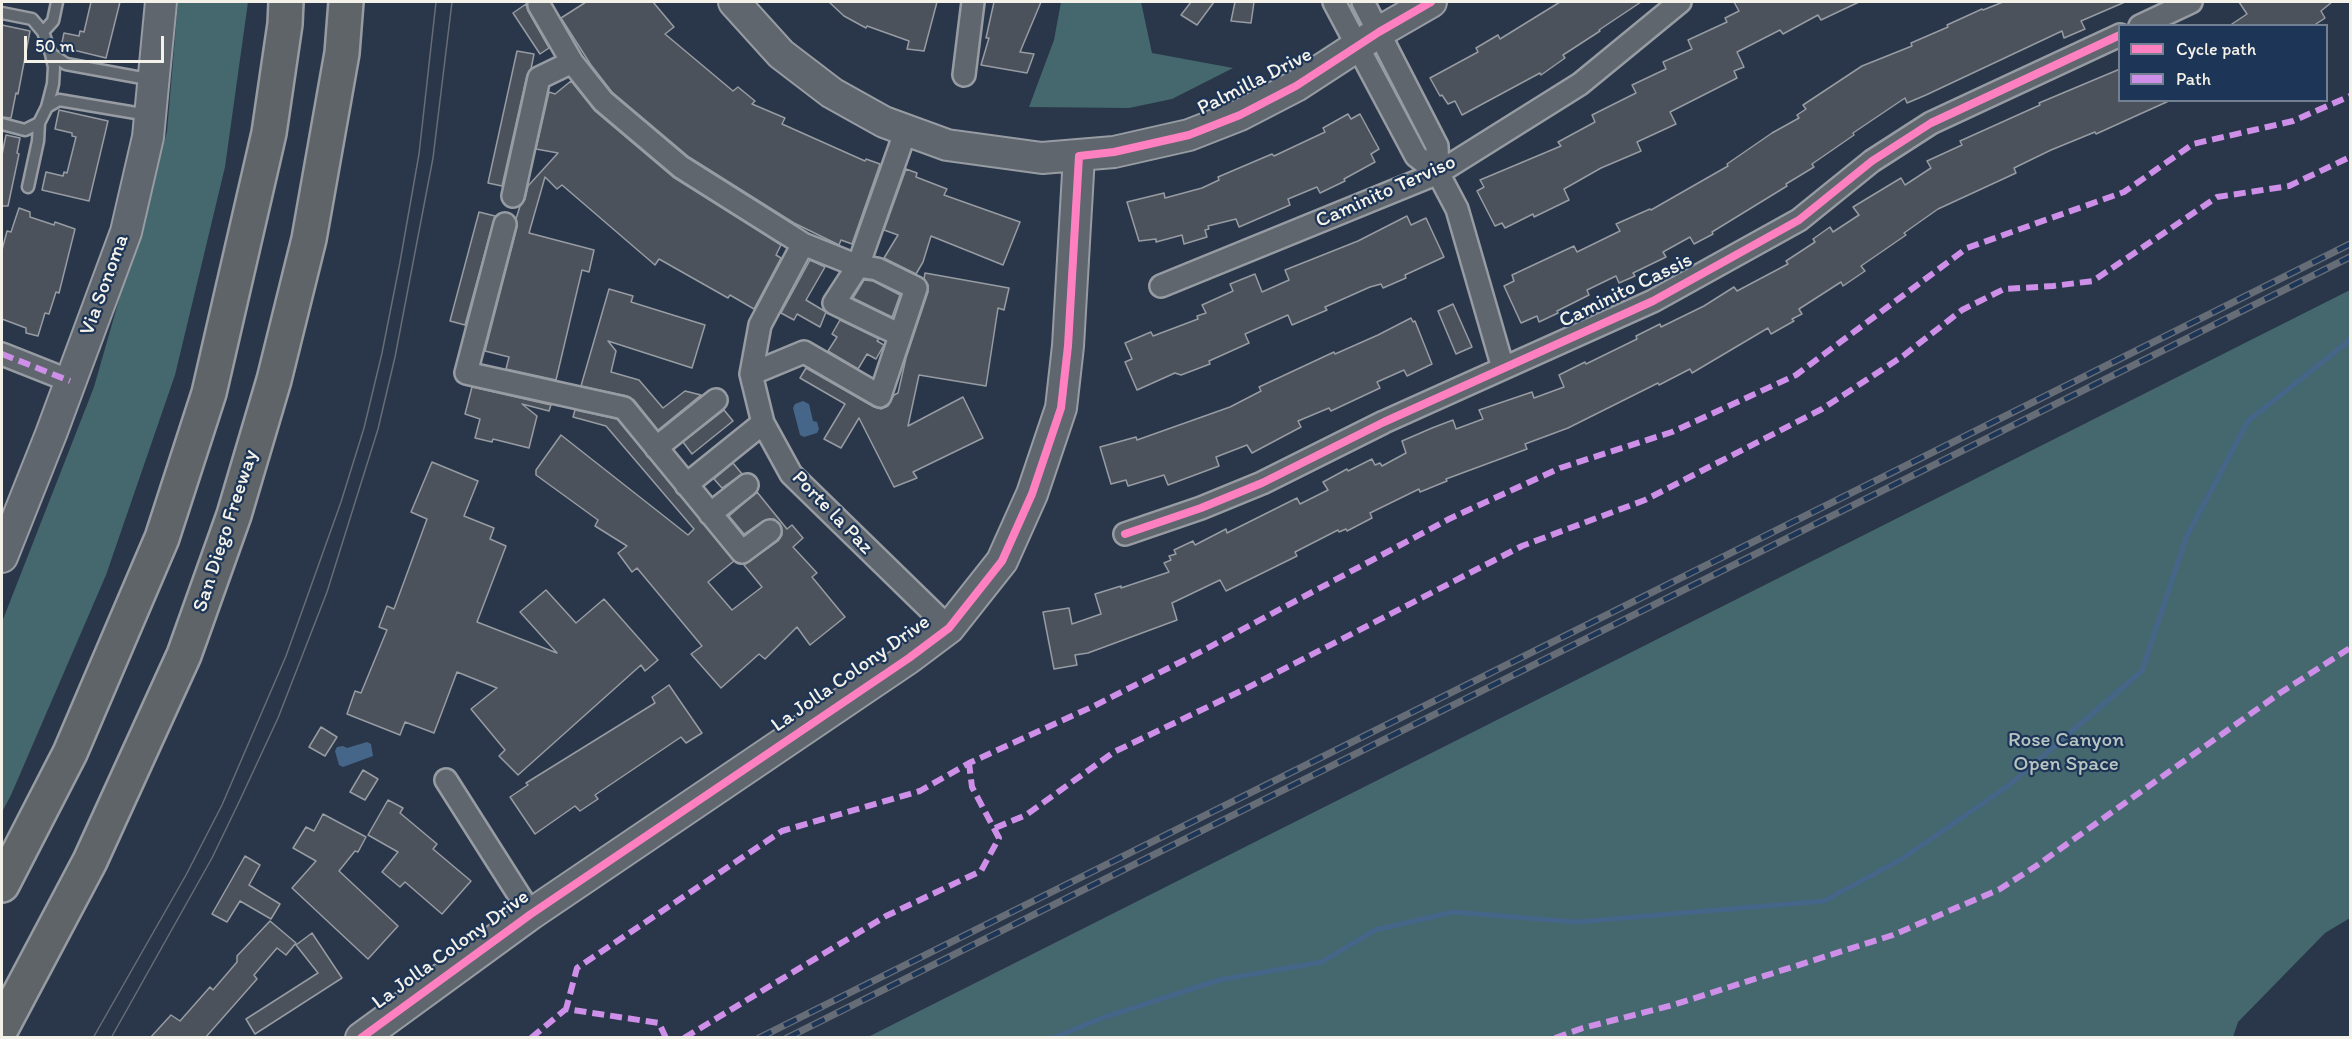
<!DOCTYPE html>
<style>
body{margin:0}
#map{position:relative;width:2352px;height:1039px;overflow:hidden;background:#2a374a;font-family:Itim,sans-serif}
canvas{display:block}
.frame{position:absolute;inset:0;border:3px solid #f4f1e8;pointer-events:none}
.legend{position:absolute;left:2118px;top:24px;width:210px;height:78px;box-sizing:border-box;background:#1d3557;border:2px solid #738091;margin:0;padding:8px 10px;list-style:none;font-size:18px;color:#f4f1e8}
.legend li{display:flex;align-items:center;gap:12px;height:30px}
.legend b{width:30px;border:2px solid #738091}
.scale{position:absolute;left:24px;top:36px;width:140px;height:27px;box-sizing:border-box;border:3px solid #f4f1e8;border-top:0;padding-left:8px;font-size:18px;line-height:21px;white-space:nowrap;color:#f4f1e8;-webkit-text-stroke:4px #1d3557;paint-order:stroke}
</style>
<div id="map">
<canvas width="2352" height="1039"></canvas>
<div class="frame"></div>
<ul class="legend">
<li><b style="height:8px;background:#ff80c0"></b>Cycle path</li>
<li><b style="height:8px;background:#ce8fe9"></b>Path</li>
</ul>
<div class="scale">50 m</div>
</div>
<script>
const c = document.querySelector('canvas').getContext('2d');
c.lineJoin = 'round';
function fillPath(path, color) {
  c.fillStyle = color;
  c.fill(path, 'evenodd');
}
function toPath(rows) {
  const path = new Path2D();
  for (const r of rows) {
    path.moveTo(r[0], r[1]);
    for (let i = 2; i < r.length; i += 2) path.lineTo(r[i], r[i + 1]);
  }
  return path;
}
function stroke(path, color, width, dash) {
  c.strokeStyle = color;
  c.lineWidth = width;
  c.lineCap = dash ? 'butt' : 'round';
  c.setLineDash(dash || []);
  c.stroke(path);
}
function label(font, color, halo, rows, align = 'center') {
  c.font = font + ' Itim,sans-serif';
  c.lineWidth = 4.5;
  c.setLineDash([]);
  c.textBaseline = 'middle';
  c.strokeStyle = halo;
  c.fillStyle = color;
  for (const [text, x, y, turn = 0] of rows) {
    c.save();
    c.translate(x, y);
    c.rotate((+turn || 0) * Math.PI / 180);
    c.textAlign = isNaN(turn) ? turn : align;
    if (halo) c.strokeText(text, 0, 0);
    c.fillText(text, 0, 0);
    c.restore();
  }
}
const green = toPath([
 [178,2,248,2,225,167,175,375,106,575,11,795,2,812,2,622,94,387,167,132],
 [1061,2,1141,2,1152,53,1233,68,1172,99,1129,108,1029,107,1054,40],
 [2350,290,2350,918,2325,933,2238,1022,2233,1037,868,1037]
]);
const water = toPath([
 [803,401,809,404,813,421,817,422,819,429,817,433,804,437,800,435,793,408,795,404],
 [367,742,371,744,373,756,343,767,339,765,335,751,337,747,343,746,347,748]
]);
const stream = toPath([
 [1053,1038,1102,1018,1219,980,1322,962,1375,930,1453,912,1576,922,1824,901,1900,860,2008,786,2142,671,2186,538,2248,421,2350,340]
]);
const building = toPath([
 [91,2,120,2,106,58,61,47,64,33,79,36,80,31,84,32,91,2],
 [586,2,653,2,674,27,665,34,733,91,738,87,755,101,752,104,785,118,782,124,865,161,866,159,880,164,852,244,841,240,839,245,794,223,689,157,612,92,591,65,561,18,586,2],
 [829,2,937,2,924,51,907,49,909,41,867,26,866,28,844,16,829,2],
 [994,2,1041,2,1020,52,1034,54,1027,73,981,65,989,38,986,38,994,2],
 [1191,2,1214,2,1197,25,1181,15,1191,2],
 [1235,2,1254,2,1251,23,1231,21,1235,2],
 [1560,2,1641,2,1599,30,1600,31,1563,55,1565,58,1541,75,1540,73,1462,115,1455,101,1448,104,1442,95,1440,96,1430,78,1478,52,1476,48,1498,35,1500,39,1560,2],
 [1734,2,1859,2,1821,20,1818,15,1783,34,1780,30,1737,52,1744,67,1734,71,1737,78,1670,112,1676,124,1637,142,1641,151,1601,168,1564,189,1569,200,1534,217,1533,214,1505,228,1502,223,1495,226,1477,191,1484,187,1480,180,1561,146,1558,142,1595,122,1592,115,1636,93,1632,85,1666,69,1663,62,1692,49,1688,40,1727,22,1725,18,1739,11,1734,2],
 [2003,2,2125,2,2081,21,2085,29,2064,38,2062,31,1926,95,1907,103,1905,98,1853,133,1854,135,1812,164,1814,167,1786,184,1787,186,1712,232,1713,234,1694,244,1690,237,1663,252,1666,257,1633,273,1635,276,1619,283,1616,276,1587,290,1589,295,1557,311,1558,313,1539,322,1537,316,1521,323,1504,286,1514,281,1512,275,1574,246,1577,252,1620,231,1616,224,1650,209,1651,210,1728,166,1727,164,1772,133,1799,118,1797,115,1806,109,1803,105,1862,66,1912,46,1911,43,1948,27,1947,25,1982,9,1983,10,2003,2],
 [2239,2,2332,2,2321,11,2325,18,2313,26,2229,26,2247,14,2239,2],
 [526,4,528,11,549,48,540,54,513,13,526,4],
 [2,25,30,31,18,94,16,93,11,118,2,117,2,25],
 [517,51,534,54,531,69,527,75,502,186,488,183,517,51],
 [2120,69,2120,100,2171,100,2096,134,2095,132,2051,150,2014,168,2016,173,1938,209,1904,233,1906,235,1861,266,1865,271,1843,286,1841,282,1799,309,1802,314,1792,319,1794,321,1771,334,1768,328,1692,373,1690,369,1659,385,1658,383,1568,428,1525,444,1527,449,1446,479,1447,481,1420,492,1419,489,1370,513,1372,518,1347,531,1346,529,1339,532,1338,530,1295,552,1297,556,1226,591,1220,580,1172,603,1177,620,1088,653,1075,655,1077,665,1054,669,1043,612,1069,608,1072,624,1101,614,1095,594,1121,586,1121,588,1169,572,1164,563,1171,560,1169,556,1176,554,1174,550,1193,541,1195,545,1226,529,1227,533,1297,498,1300,504,1328,490,1323,482,1347,469,1348,471,1372,459,1375,465,1380,463,1382,466,1406,453,1402,441,1432,428,1453,420,1456,429,1483,419,1479,410,1532,392,1534,398,1564,387,1559,375,1585,362,1586,364,1637,339,1636,336,1660,324,1661,327,1704,306,1734,287,1737,291,1788,264,1786,261,1815,242,1813,239,1830,227,1833,232,1859,215,1853,207,1901,178,1905,185,1931,168,1927,161,1962,145,1960,141,2040,105,2039,103,2120,69],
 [571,81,595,111,673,177,781,245,776,255,781,258,754,309,730,295,728,298,659,259,655,265,562,185,557,189,545,177,529,233,594,250,589,272,582,270,556,380,506,369,509,357,485,351,517,227,516,219,520,206,525,199,528,186,558,153,536,149,549,92,555,94,571,81],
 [59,110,108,121,89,201,42,190,46,172,63,176,64,172,67,173,76,137,72,136,72,133,55,129,59,110],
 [1348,114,1351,119,1360,114,1379,149,1371,154,1375,162,1344,179,1345,181,1320,193,1317,187,1288,199,1290,205,1239,227,1236,219,1208,226,1209,229,1205,230,1207,237,1184,244,1182,235,1156,242,1156,239,1139,241,1127,202,1164,193,1165,198,1202,188,1219,180,1218,177,1272,154,1274,156,1325,132,1323,128,1348,114],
 [6,135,20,138,17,153,19,154,8,206,2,206,2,155,6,135],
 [906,169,917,173,916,177,947,189,944,195,1020,222,1003,265,931,236,923,262,916,274,884,258,898,235,884,230,906,169],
 [19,208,30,212,30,217,54,225,55,222,75,229,59,293,56,292,49,314,45,313,38,336,26,333,26,328,2,319,2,250,7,231,11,232,19,208],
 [479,212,495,216,465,325,450,321,479,212],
 [1407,216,1411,225,1426,218,1444,257,1405,275,1406,278,1383,288,1381,284,1370,287,1325,307,1327,310,1292,325,1288,315,1245,334,1249,343,1209,361,1210,364,1181,375,1175,373,1137,390,1125,362,1132,359,1125,343,1151,332,1153,336,1198,319,1197,316,1206,313,1202,305,1233,291,1230,284,1255,274,1262,292,1289,280,1285,270,1358,241,1407,216],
 [810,260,825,267,806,300,826,312,820,327,797,314,794,320,781,313,810,260],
 [925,273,1009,288,1004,310,998,308,986,386,919,375,908,426,963,397,983,438,913,472,917,478,894,487,859,418,841,448,824,439,845,404,800,378,806,368,874,407,881,409,888,406,894,395,898,393,906,358,928,292,928,285,924,279,925,273],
 [864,280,873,281,900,295,892,317,853,298,864,280],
 [609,289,633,296,631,302,705,325,692,368,608,341,616,351,611,372,639,380,663,408,685,391,701,395,658,430,634,400,627,396,581,386,609,289],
 [1453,304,1472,347,1456,354,1438,311,1453,304],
 [1411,318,1413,322,1415,321,1432,364,1407,376,1404,370,1377,382,1380,388,1331,411,1329,408,1298,421,1301,427,1252,453,1247,445,1216,457,1219,466,1168,485,1164,475,1128,486,1126,480,1111,484,1100,447,1136,437,1137,440,1230,407,1261,391,1259,387,1334,352,1335,354,1378,335,1411,318],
 [840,320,879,339,877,341,884,345,876,359,867,354,858,369,828,351,837,337,832,334,840,320],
 [472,387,551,405,549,411,522,404,537,416,529,448,493,439,492,442,475,438,480,419,465,414,472,387],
 [575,410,617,419,734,561,708,582,732,610,762,587,744,565,778,541,782,535,780,524,774,519,763,521,744,534,729,516,757,492,787,529,792,525,803,538,793,547,817,573,812,577,845,617,810,645,797,627,765,659,759,654,721,688,691,654,702,646,637,568,632,572,618,553,627,546,595,526,598,520,536,475,536,470,561,435,688,535,694,529,606,426,573,417,575,410],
 [724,410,733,421,692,454,683,442,724,410],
 [432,462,478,481,464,516,494,528,490,539,506,546,477,622,557,653,520,612,546,590,576,623,604,599,658,660,645,671,641,665,518,775,499,756,505,750,471,709,497,688,457,672,434,733,405,722,400,735,347,714,355,691,361,693,387,630,379,627,387,606,394,609,427,519,411,512,432,462],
 [733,463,742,474,722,488,714,479,733,463],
 [669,685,702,733,686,743,681,737,595,795,598,799,580,811,575,806,535,834,510,797,528,785,526,783,655,703,652,697,669,685],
 [321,727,337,737,325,756,309,747,321,727],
 [363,770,378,779,365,800,350,792,363,770],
 [388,800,403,808,400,813,437,844,433,849,471,881,442,914,405,882,400,887,382,872,398,852,368,835,388,800],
 [323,814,366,837,358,852,355,851,339,871,398,926,368,959,292,888,316,861,293,848,306,827,314,831,323,814],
 [245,856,260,865,249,885,280,904,271,919,240,901,227,922,212,914,245,856],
 [270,921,296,943,286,955,277,948,254,975,257,979,205,1038,150,1038,171,1015,180,1021,210,987,213,990,237,962,237,956,270,921],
 [312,933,342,978,255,1034,246,1019,318,973,296,945,312,933]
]);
const lane = toPath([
 [2,13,32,19,43,32,51,54,66,64,153,80],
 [43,32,53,21,57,2],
 [47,107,53,84,54,67,51,54],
 [2,124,25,130,39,123,47,107,59,100,148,115],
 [28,187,38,141,39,123]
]);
const street = toPath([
 [539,2,539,5,572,62,603,101,681,167,803,244],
 [1334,2,1416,156,1438,173,1457,209,1503,368],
 [1363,2,1437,146,1438,173],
 [2140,26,2191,2],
 [964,75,973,2],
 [906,130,858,266,803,244,760,325,751,374,763,423,791,474,949,628],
 [513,196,539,78,572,62],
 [505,224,466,373,624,408,742,552,770,531],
 [1161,286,1438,173,1580,84,1680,2],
 [2,354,70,381],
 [751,374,804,352,880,396,916,288,877,269,858,266,834,303,900,335],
 [656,448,716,400],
 [686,485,763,423],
 [710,514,747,485],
 [1125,534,1201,508,1262,483,1384,422,1653,301,1799,220,1872,161,1931,123,2120,35],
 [446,780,531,914]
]);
const secondary = toPath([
 [734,2,781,54,832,93,884,122,947,145,1042,158,1114,152,1189,135,1240,115,1296,86,1379,32,1431,2],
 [2,557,51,434,126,232,148,137,161,2],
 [361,1038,531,914,909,658,949,628,1002,561,1032,494,1061,408,1068,346,1079,156]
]);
const highway = toPath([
 [2,885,70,753,162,538,209,393,269,133,285,24,286,2],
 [2,1027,90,861,184,655,234,515,274,380,309,239,342,53,346,2]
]);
const tram = toPath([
 [93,1038,186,875,222,805,286,656,341,502,364,428,382,353,400,262,419,154,436,2],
 [111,1038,212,858,239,802,278,718,327,592,378,429,395,357,433,158,452,2]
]);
const rail = toPath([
 [759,1038,2350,244],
 [787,1038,2350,257]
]);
const quiet = toPath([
 [2,354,70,381],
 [995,828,1026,815,1114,752,1245,689,1522,546,1645,500,1822,409,1903,356,1962,310,2004,289,2053,286,2093,281,2217,197,2289,186,2350,157],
 [531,1038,566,1009],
 [666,1038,659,1023,566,1009,577,968,782,831,920,791,969,763,1094,706,1202,651,1449,519,1560,468,1672,432,1796,375,1967,248,2124,192,2193,144,2293,121,2350,96],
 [684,1038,886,916,981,871,999,838,972,787,969,763],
 [1555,1038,1583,1028,1673,1005,1893,935,2000,889,2036,866,2280,693,2350,648]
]);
const cycleway = toPath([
 [1125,534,1201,508,1262,483,1384,422,1653,301,1799,220,1872,161,1931,123,2120,35],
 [361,1038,531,914,909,658,949,628,1002,561,1032,494,1061,408,1068,346,1079,156,1114,152,1189,135,1240,115,1296,86,1379,32,1431,2]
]);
const streetNames = [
 ["Palmilla Drive",1255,82,-27],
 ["Caminito Terviso",1386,192,-24],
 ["Via Sonoma",105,285,-70],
 ["Caminito Cassis",1626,291,-26],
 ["Porte la Paz",832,513,46],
 ["San Diego Freeway",226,531,-72],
 ["La Jolla Colony Drive",851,674,-35],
 ["La Jolla Colony Drive",451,950,-36]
];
const parkNames = [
 ["Rose Canyon",2066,741],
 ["Open Space",2066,765]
];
fillPath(green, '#45686e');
fillPath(water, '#456689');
stroke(stream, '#456689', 5);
fillPath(building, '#4c525c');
stroke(building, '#979ca3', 1.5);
stroke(lane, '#979ca3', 15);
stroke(street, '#979ca3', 26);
stroke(secondary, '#979ca3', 34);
stroke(highway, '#979ca3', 38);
stroke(lane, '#60666e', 10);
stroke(street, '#60666e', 21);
stroke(secondary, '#60666e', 30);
stroke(highway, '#5e6468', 33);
stroke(tram, '#666d76', 1.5);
stroke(rail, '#666d76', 7);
stroke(rail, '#1d3557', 4.5, [14]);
stroke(quiet, '#ce8fe9', 6, [12, 6]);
stroke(cycleway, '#ff80c0', 8);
label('21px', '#f4f1e8', '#1d3557', streetNames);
label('21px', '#b8c4bf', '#1d3557', parkNames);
</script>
